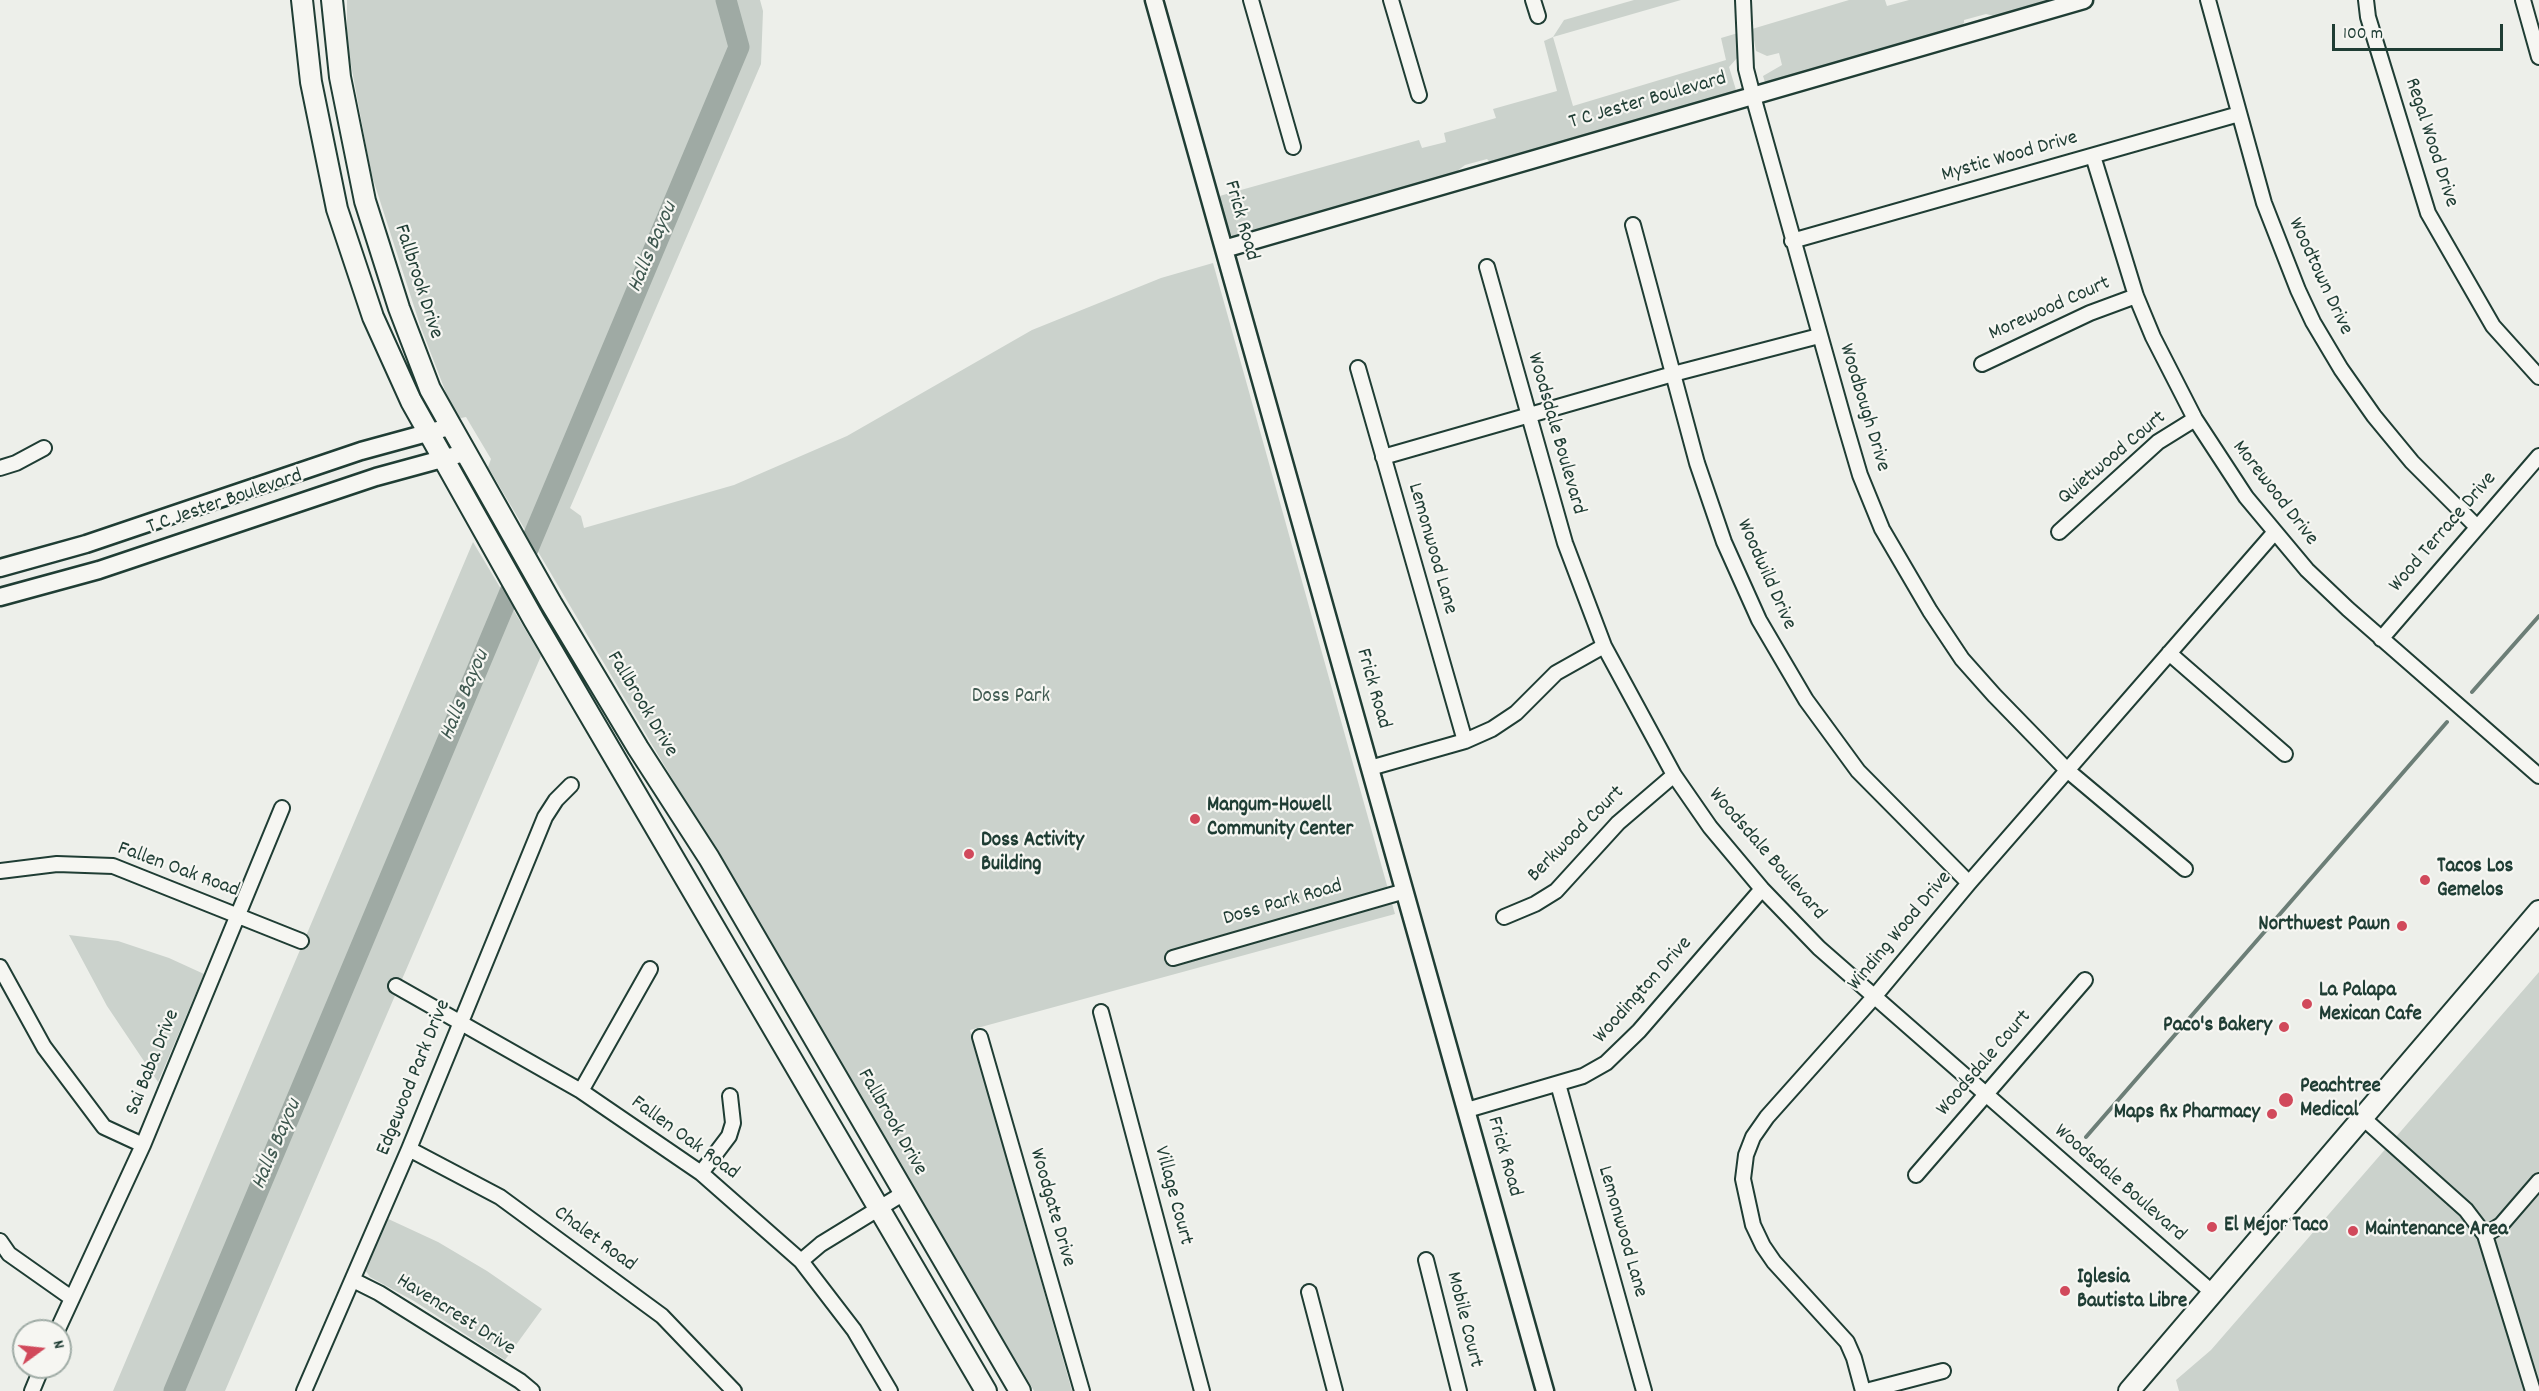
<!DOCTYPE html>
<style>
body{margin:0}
#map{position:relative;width:2539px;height:1391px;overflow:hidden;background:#edefea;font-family:Dekko,sans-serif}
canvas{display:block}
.north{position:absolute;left:12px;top:1319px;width:60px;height:60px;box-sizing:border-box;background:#f6f6f2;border:2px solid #a0aca6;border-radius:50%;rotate:75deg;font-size:16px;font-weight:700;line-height:24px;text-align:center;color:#1f3d34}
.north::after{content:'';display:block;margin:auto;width:21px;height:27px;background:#d1495b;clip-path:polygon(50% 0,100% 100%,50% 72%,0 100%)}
.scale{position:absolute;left:2332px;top:24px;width:171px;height:27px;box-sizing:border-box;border:3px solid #1f3d34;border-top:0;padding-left:8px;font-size:18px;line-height:21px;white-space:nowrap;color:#1f3d34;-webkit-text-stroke:4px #f6f6f2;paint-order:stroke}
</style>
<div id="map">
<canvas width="2539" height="1391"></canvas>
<div class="north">N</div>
<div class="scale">100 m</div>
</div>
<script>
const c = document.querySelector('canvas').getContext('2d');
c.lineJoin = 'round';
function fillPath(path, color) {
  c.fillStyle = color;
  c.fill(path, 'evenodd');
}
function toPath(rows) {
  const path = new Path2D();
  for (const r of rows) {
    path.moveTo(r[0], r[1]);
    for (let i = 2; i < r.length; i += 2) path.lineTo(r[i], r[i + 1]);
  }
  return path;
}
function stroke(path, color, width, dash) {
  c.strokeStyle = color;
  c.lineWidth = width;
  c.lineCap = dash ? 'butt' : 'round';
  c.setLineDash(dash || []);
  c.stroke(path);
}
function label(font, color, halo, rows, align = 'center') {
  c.font = font + ' Dekko,sans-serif';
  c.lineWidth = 4.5;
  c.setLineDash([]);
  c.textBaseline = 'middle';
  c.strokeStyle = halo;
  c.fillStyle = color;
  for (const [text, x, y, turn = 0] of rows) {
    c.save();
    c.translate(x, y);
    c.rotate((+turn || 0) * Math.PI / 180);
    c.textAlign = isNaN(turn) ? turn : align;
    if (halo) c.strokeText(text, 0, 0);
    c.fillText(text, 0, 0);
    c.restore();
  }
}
const green = toPath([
 [347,0,760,0,763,11,761,64,570,508,581,516,584,528,734,485,847,436,1032,330,1161,278,1213,263,1395,914,970,1030,1072,1391,1034,1391,488,467,491,459,466,417,456,419,420,325,371,173,347,43],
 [1634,0,1681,0,1553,37,1573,106,1726,60,1721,38,1738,33,1738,57,1729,67,1736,90,1724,98,1511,160,1490,162,1487,159,1465,165,1448,178,1240,238,1232,236,1225,226,1216,197,1419,140,1422,148,1446,142,1444,133,1496,118,1493,109,1557,91,1544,41,1553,37,1564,20],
 [1849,0,1885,0,1887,6,1909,0,2063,0,1998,17,1986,14,1964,20,1964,23,1956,29,1784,81,1765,82,1763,76,1782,65,1779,53,1767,56,1756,51,1752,29],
 [473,542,541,656,225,1391,113,1391],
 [69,935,118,941,169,958,204,974,158,1082,107,1006],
 [2539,972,2539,1391,2179,1391,2176,1380,2211,1350],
 [384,1217,438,1242,487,1271,542,1309,505,1360,414,1301,370,1277,365,1270,365,1263]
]);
const stream = toPath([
 [2472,692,2539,616],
 [2086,1137,2447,722]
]);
const river = toPath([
 [174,1391,739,47,726,0]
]);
const minor = toPath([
 [1251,0,1293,147],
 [1391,0,1419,95],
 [1533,0,1538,16],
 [1743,0,1746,69,1753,96,1845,424,1860,475,1882,529,1930,611,1962,659,1994,695,2067,770,2185,869],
 [2208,0,2264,203,2298,290,2313,322,2341,369,2374,416,2412,462,2476,526],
 [2366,0,2368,17,2428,213,2493,326,2539,377],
 [2523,0,2539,57],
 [2093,156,2136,296,2153,337,2195,419,2246,497,2307,570,2348,609,2539,776],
 [1633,225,1697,463,1724,542,1759,620,1806,700,1858,771,1969,883],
 [1792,241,2239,114],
 [1487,267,1565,543,1604,646,1674,775,1710,827,1762,889,1819,948,2213,1293],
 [1982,364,2090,313,2136,296],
 [1358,368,1465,741],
 [1383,457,1673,374,1819,336],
 [0,468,16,463,44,448],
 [2059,532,2158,442,2195,419],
 [2381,639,2539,456],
 [2169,653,2285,754],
 [1370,768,1465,741,1492,729,1516,713,1556,673,1604,646],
 [0,871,57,864,113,866,301,941],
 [1504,917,1535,904,1556,891,1618,823,1674,775],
 [1173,958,1405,891],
 [0,967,44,1047,104,1127,143,1145],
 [396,986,581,1091,701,1173,801,1261,854,1330,890,1391],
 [1101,1012,1202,1391],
 [980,1037,1082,1391],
 [1558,1084,1644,1391],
 [581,1091,650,969],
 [1467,1110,1583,1076,1606,1063,1639,1031,1762,889],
 [2363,1118,2466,1210,2485,1235,2533,1391],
 [409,1149,500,1197,662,1316,734,1391],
 [701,1173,729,1136,733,1123,730,1096],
 [1916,1175,2085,980],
 [2485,1235,2501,1225,2539,1181],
 [0,1241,9,1254,70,1297],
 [1426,1260,1459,1391],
 [801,1261,821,1244,904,1193],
 [353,1280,379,1293,520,1381,532,1391],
 [1309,1292,1335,1391],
 [57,1331,143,1145,282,808],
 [32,1391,42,1367],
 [304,1391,409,1149,545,817,556,800,571,785],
 [1863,1391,1854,1358,1847,1342,1774,1262,1763,1246,1753,1225,1743,1179,1746,1155,1753,1137,1767,1117,1874,997,1969,883,2274,533],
 [1866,1391,1943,1371]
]);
const tertiary = toPath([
 [1154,0,1545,1391],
 [1224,249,2084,0],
 [0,568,86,544,361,451,449,427],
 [0,597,99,570,376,477,464,453]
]);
const secondary = toPath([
 [302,0,311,82,337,209,373,317,411,401,534,620,986,1391],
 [332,0,340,77,365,201,399,308,430,389,551,603,638,748,709,858,1020,1391],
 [2129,1391,2539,911]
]);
const markers = [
 [1195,819,6,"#d1495b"],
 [969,854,6,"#d1495b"],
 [2425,880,6,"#d1495b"],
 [2402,926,6,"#d1495b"],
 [2307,1004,6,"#d1495b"],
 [2284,1027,6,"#d1495b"],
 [2286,1100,8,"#d1495b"],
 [2272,1114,6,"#d1495b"],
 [2212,1227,6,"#d1495b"],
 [2353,1231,6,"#d1495b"],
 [2065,1291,6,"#d1495b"]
];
const streetNames = [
 ["T C Jester Boulevard",1648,102,-16],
 ["Regal Wood Drive",2430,143,72],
 ["Mystic Wood Drive",2010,158,-16],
 ["Frick Road",1240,221,74],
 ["Woodtown Drive",2319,277,65],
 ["Fallbrook Drive",417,282,72],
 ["Morewood Court",2050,310,-24],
 ["Woodbough Drive",1863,408,73],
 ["Woodsdale Boulevard",1555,434,74],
 ["Quietwood Court",2113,459,-40],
 ["Morewood Drive",2274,494,52],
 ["T C Jester Boulevard",225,503,-19],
 ["Wood Terrace Drive",2444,533,-49],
 ["Lemonwood Lane",1431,549,74],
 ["Woodwild Drive",1765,575,66],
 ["Frick Road",1372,689,74],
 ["Fallbrook Drive",641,705,59],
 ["Berkwood Court",1577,835,-45],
 ["Woodsdale Boulevard",1766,855,49],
 ["Fallen Oak Road",178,871,20],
 ["Doss Park Road",1283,904,-16],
 ["Winding Wood Drive",1901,932,-50],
 ["Woodington Drive",1644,991,-48],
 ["Sai Baba Drive",154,1063,-68],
 ["Woodsdale Court",1985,1064,-49],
 ["Edgewood Park Drive",415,1078,-68],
 ["Fallbrook Drive",891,1123,60],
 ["Fallen Oak Road",684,1139,36],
 ["Frick Road",1503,1157,74],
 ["Woodsdale Boulevard",2119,1184,41],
 ["Village Court",1172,1196,75],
 ["Woodgate Drive",1051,1208,74],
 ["Lemonwood Lane",1621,1232,74],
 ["Chalet Road",594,1240,36],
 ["Havencrest Drive",455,1316,32],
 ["Mobile Court",1463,1320,76]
];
const parkNames = [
 ["Doss Park",1011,698]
];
const poiNames = [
 ["Mangum-Howell",1207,807],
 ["Community Center",1207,831],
 ["Doss Activity",981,842],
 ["Building",981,866],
 ["Tacos Los",2437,868],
 ["Gemelos",2437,892],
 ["Northwest Pawn",2390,926,"right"],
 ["La Palapa",2319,992],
 ["Mexican Cafe",2319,1016],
 ["Paco's Bakery",2272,1027,"right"],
 ["Peachtree",2300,1088],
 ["Medical",2300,1112],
 ["Maps Rx Pharmacy",2260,1114,"right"],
 ["El Mejor Taco",2224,1227],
 ["Maintenance Area",2365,1231],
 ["Iglesia",2077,1279],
 ["Bautista Libre",2077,1303]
];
const waterNames = [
 ["Halls Bayou",654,248,-67],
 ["Halls Bayou",466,696,-67],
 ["Halls Bayou",278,1145,-67]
];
fillPath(green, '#cbd2cc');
stroke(stream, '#6c7e77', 4);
stroke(river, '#9faaa4', 21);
stroke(minor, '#1f3d34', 18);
stroke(tertiary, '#1f3d34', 21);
stroke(secondary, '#1f3d34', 24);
stroke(minor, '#f6f6f2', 14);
stroke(tertiary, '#f6f6f2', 16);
stroke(secondary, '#f6f6f2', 20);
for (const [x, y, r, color] of markers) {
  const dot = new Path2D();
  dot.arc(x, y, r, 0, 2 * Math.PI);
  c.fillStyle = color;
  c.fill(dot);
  stroke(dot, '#f6f6f2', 2);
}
label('21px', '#1f3d34', '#f6f6f2', streetNames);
label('21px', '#415b52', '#f6f6f2', parkNames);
label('bold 21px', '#1f3d34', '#f6f6f2', poiNames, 'left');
label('italic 22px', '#3f5850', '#f6f6f2', waterNames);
</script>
